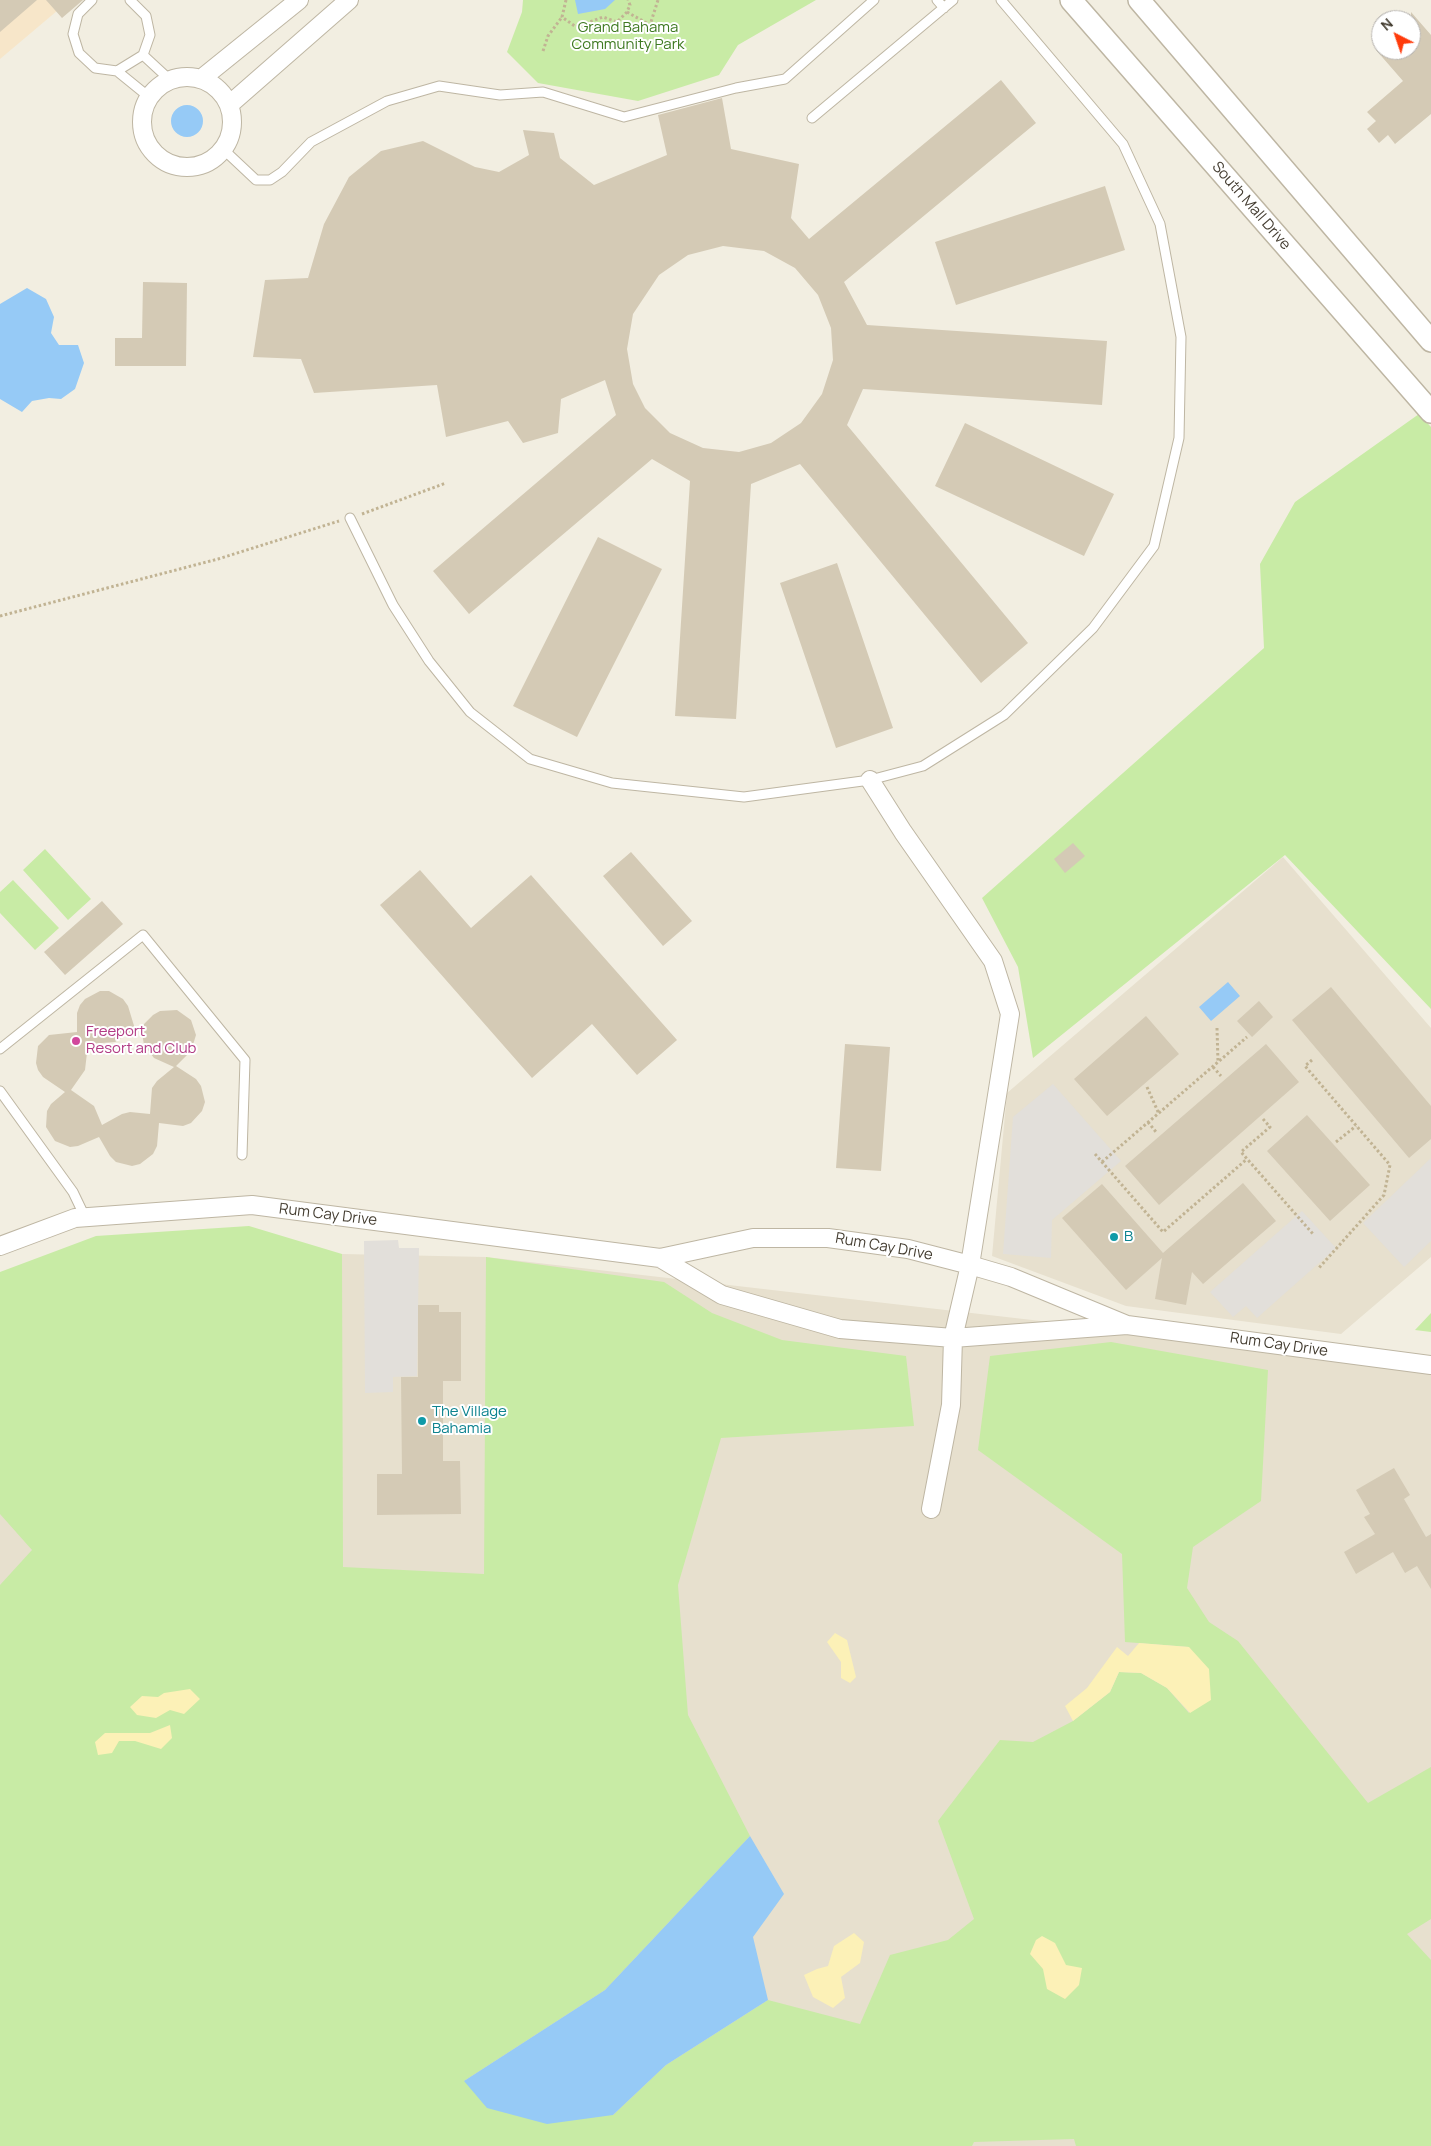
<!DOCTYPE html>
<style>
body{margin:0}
#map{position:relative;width:1431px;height:2146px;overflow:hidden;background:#f2eee1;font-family:Manrope,sans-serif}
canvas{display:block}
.north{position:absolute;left:1371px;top:10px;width:50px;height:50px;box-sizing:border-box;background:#fff;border:1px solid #b4b1ad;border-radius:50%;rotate:319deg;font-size:14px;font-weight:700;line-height:20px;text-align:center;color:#443d31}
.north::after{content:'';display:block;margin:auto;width:18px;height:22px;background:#ff3b0b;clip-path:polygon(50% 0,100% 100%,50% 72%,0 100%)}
</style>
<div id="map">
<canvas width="1431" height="2146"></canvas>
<div class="north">N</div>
</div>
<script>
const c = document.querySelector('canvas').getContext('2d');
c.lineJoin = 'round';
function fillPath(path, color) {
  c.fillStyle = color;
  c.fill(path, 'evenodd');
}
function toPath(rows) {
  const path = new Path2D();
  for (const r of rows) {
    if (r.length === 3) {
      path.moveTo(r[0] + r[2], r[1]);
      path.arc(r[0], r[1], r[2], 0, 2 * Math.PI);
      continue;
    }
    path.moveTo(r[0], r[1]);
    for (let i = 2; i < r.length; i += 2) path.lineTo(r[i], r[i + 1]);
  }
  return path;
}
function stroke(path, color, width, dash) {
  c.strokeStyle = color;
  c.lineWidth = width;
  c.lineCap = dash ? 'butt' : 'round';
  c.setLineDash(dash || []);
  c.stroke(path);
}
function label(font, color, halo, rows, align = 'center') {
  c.font = font + ' Manrope,sans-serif';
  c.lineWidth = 4;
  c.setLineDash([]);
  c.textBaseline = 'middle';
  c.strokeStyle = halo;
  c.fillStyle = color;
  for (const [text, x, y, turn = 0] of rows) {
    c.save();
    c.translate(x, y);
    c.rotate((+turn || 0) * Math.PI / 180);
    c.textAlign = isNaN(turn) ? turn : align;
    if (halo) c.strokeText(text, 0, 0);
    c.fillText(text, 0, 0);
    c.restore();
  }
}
const residential = toPath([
 [1283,857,1431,1028,1431,1257,1341,1334,1126,1306,992,1256,1007,1093],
 [342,1254,486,1257,1431,1366,1431,2146,0,2146,0,1327]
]);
const commercial = toPath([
 [0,0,70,0,0,59]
]);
const green = toPath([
 [523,0,816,0,738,45,719,75,638,101,538,83,507,52,522,12],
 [1419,414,1431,427,1431,1009,1285,855,1033,1058,1018,967,982,898,1264,648,1260,564,1295,502],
 [45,849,91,899,68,920,23,870],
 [13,880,59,928,35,950,0,913,0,892],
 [249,1226,342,1254,343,1567,484,1574,486,1257,664,1282,712,1313,782,1340,906,1356,914,1426,721,1438,678,1585,688,1715,750,1836,605,1990,464,2081,613,2115,666,2065,768,2000,860,2024,890,1955,948,1940,974,1919,938,1821,1000,1740,1033,1742,1073,1721,1110,1692,1119,1672,1141,1673,1167,1688,1189,1713,1189,1647,1125,1642,1122,1554,978,1450,990,1356,1111,1342,1268,1370,1261,1501,1193,1547,1187,1588,1209,1622,1238,1641,1368,1803,1431,1767,1431,1919,1407,1934,1431,1960,1431,2146,1076,2146,1074,2139,974,2142,972,2146,0,2146,0,1585,32,1550,0,1514,0,1272,96,1236],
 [1431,1313,1431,1332,1415,1330]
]);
const sand = toPath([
 [835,1633,847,1640,856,1677,850,1683,841,1678,841,1662,827,1642],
 [1139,1643,1189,1647,1209,1669,1211,1700,1190,1713,1167,1688,1141,1673,1119,1672,1110,1692,1073,1721,1065,1706,1087,1688,1117,1647,1128,1656],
 [190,1689,200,1699,184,1714,170,1710,156,1718,137,1715,130,1707,142,1696,158,1697,164,1693],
 [170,1725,172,1738,161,1749,135,1741,119,1741,112,1753,98,1755,95,1742,105,1733,150,1733],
 [854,1933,864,1942,860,1963,841,1977,845,1998,833,2008,813,1997,804,1975,817,1969,828,1966,834,1946],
 [1042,1936,1055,1943,1066,1965,1082,1968,1079,1985,1065,1999,1047,1989,1043,1969,1030,1954,1036,1940]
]);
const parking = toPath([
 [1053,1084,1121,1161,1052,1220,1051,1258,1003,1254,1013,1117],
 [1431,1158,1431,1241,1404,1267,1363,1223],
 [1302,1211,1336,1248,1257,1318,1246,1306,1233,1317,1210,1292],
 [398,1240,399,1248,419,1248,417,1376,393,1377,393,1392,365,1393,364,1241]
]);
const water = toPath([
 [575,0,615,0,605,9,578,14],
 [187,121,16],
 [27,288,46,299,54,317,51,333,59,345,78,345,84,363,75,389,61,399,49,398,32,401,22,412,0,399,0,304],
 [1228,982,1240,996,1211,1021,1199,1007],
 [750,1836,784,1894,753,1937,768,2000,666,2065,613,2115,547,2124,487,2108,464,2081,605,1990]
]);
const building = toPath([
 [0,0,37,0,0,32],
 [46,0,83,0,62,18],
 [1411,12,1431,35,1431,114,1395,144,1388,135,1379,143,1367,129,1376,121,1367,112,1403,81,1376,50,1411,50],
 [1001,80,1036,123,844,282,867,325,1107,341,1102,405,863,389,847,425,1028,643,981,683,800,464,751,484,736,719,675,716,690,481,652,459,469,614,433,571,616,415,605,380,561,399,558,433,523,443,508,421,446,437,437,385,314,393,301,359,253,357,265,280,308,278,324,224,349,177,381,151,423,141,475,167,499,172,529,155,523,130,554,133,560,158,594,185,667,155,658,115,722,98,731,149,799,164,791,218,809,239],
 [723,246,764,251,795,268,818,295,831,328,833,360,822,394,801,423,771,443,739,452,703,448,670,433,645,408,633,384,627,349,633,314,659,275,688,255],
 [1105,186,1125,250,956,305,935,242],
 [143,282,187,283,186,366,115,366,115,338,142,338],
 [965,423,1114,494,1084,556,935,486],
 [598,537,662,569,577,737,513,706],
 [837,563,893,728,836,748,780,583],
 [1073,843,1085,856,1065,873,1054,859],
 [631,852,692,921,663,946,603,876],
 [420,870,471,928,531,875,677,1040,637,1075,592,1024,532,1078,380,905],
 [102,901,123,924,65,975,44,952],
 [1331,987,1431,1106,1431,1139,1409,1158,1292,1020],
 [100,991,109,991,123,999,128,1006,135,1029,115,1042,88,1044,85,1070,71,1090,94,1106,102,1125,122,1114,130,1112,150,1114,152,1088,157,1081,174,1067,154,1058,144,1045,141,1027,153,1015,160,1011,177,1010,191,1020,196,1035,191,1051,176,1066,196,1079,201,1086,205,1102,202,1111,191,1123,183,1126,159,1123,157,1146,153,1154,140,1164,132,1166,116,1162,110,1156,99,1137,78,1146,70,1147,55,1141,46,1127,47,1111,51,1104,65,1092,43,1077,38,1070,36,1063,38,1046,49,1035,77,1032,77,1013,80,1005,85,999],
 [1259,1001,1273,1017,1252,1037,1237,1021],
 [1146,1016,1179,1054,1107,1116,1074,1079],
 [845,1044,890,1047,881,1171,836,1168],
 [1266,1044,1299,1082,1159,1205,1125,1166],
 [1307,1115,1370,1185,1330,1221,1267,1151],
 [1243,1183,1276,1221,1203,1284,1192,1272,1186,1305,1155,1299,1162,1258,1126,1290,1062,1218,1102,1184,1163,1253],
 [418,1305,439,1305,439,1312,461,1312,461,1381,443,1381,443,1461,460,1461,461,1514,377,1515,377,1474,402,1474,401,1377,418,1377],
 [1394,1468,1410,1495,1404,1499,1426,1537,1431,1534,1431,1589,1417,1566,1405,1573,1393,1552,1356,1574,1344,1552,1375,1534,1364,1517,1370,1514,1356,1490]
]);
const path = toPath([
 [566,0,562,17,576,27,603,17,617,22,627,12,630,5,628,0],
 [627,12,650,25,658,0],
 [543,51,548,36,562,17],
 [362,514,446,483],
 [0,616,218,559,339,521],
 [1217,1028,1218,1062],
 [1312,1060,1305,1066,1390,1165,1384,1195,1318,1269],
 [1213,1067,1221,1076],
 [1147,1087,1159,1114],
 [1263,1119,1270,1127,1241,1152,1313,1234],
 [1148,1122,1156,1132],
 [1336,1142,1356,1126],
 [1095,1154,1163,1232,1247,1159],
 [1102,1162,1247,1037]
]);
const service = toPath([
 [92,0,78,14,73,34,79,53,95,68,117,71,143,55,150,35,146,16,130,0],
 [937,0,944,8],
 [143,55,170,80],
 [117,71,149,97],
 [812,118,953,0],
 [223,149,256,180,270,180,282,172,311,142,387,101,439,86,500,95,543,92,624,117,736,88,785,79,874,0],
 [350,518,393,605,429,661,470,712,530,759,612,783,744,797,870,780,923,766,1004,715,1093,628,1154,546,1179,438,1181,337,1160,224,1123,144,1001,0],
 [0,1049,143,935,245,1060,242,1155],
 [0,1091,73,1192,85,1217]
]);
const minor = toPath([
 [187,122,45],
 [201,79,299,0],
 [229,105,349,0],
 [870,780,903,832,993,961,1010,1014,970,1265,953,1338,951,1405,931,1509],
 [0,1246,75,1218,252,1205,660,1258,753,1238,828,1238,908,1249,970,1265,1011,1277,1127,1325],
 [660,1258,722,1295,840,1329,953,1338,1127,1325,1431,1365]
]);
const tertiary = toPath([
 [1071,0,1431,412],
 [1139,0,1431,341]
]);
const markers = [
 [76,1041,5,"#d1479c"],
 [1114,1237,5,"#0f9aa8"],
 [422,1421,5,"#0f9aa8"]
];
const parkNames = [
 ["Grand Bahama",628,28],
 ["Community Park",628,45]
];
const streetNames = [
 ["South Mall Drive",1251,206,49],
 ["Rum Cay Drive",328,1215,7],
 ["Rum Cay Drive",884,1247,10],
 ["Rum Cay Drive",1279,1345,8]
];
const hotelNames = [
 ["Freeport",86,1032],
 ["Resort and Club",86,1049]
];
const cultureNames = [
 ["B",1124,1237],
 ["The Village",432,1412],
 ["Bahamia",432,1429]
];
fillPath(residential, '#e7e0ce');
fillPath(commercial, '#f7e6c9');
fillPath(green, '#c8eba5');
fillPath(sand, '#fcf1b7');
fillPath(parking, '#e2dfda');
fillPath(water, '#96caf6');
fillPath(building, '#d4cab5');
stroke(service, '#beb6a3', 11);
stroke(minor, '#beb6a3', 20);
stroke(tertiary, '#beb6a3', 24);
stroke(path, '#c1b393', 3, [2.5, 2.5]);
stroke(service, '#fff', 9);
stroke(minor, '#fff', 18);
stroke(tertiary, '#fff', 21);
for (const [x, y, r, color] of markers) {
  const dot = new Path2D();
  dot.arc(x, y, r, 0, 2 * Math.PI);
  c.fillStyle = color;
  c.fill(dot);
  stroke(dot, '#fff', 2);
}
label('15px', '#3e7921', '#fff', parkNames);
label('15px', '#443d31', '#fff', streetNames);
label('15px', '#b23c85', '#fff', hotelNames, 'left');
label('15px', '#0d838f', '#fff', cultureNames, 'left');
</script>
